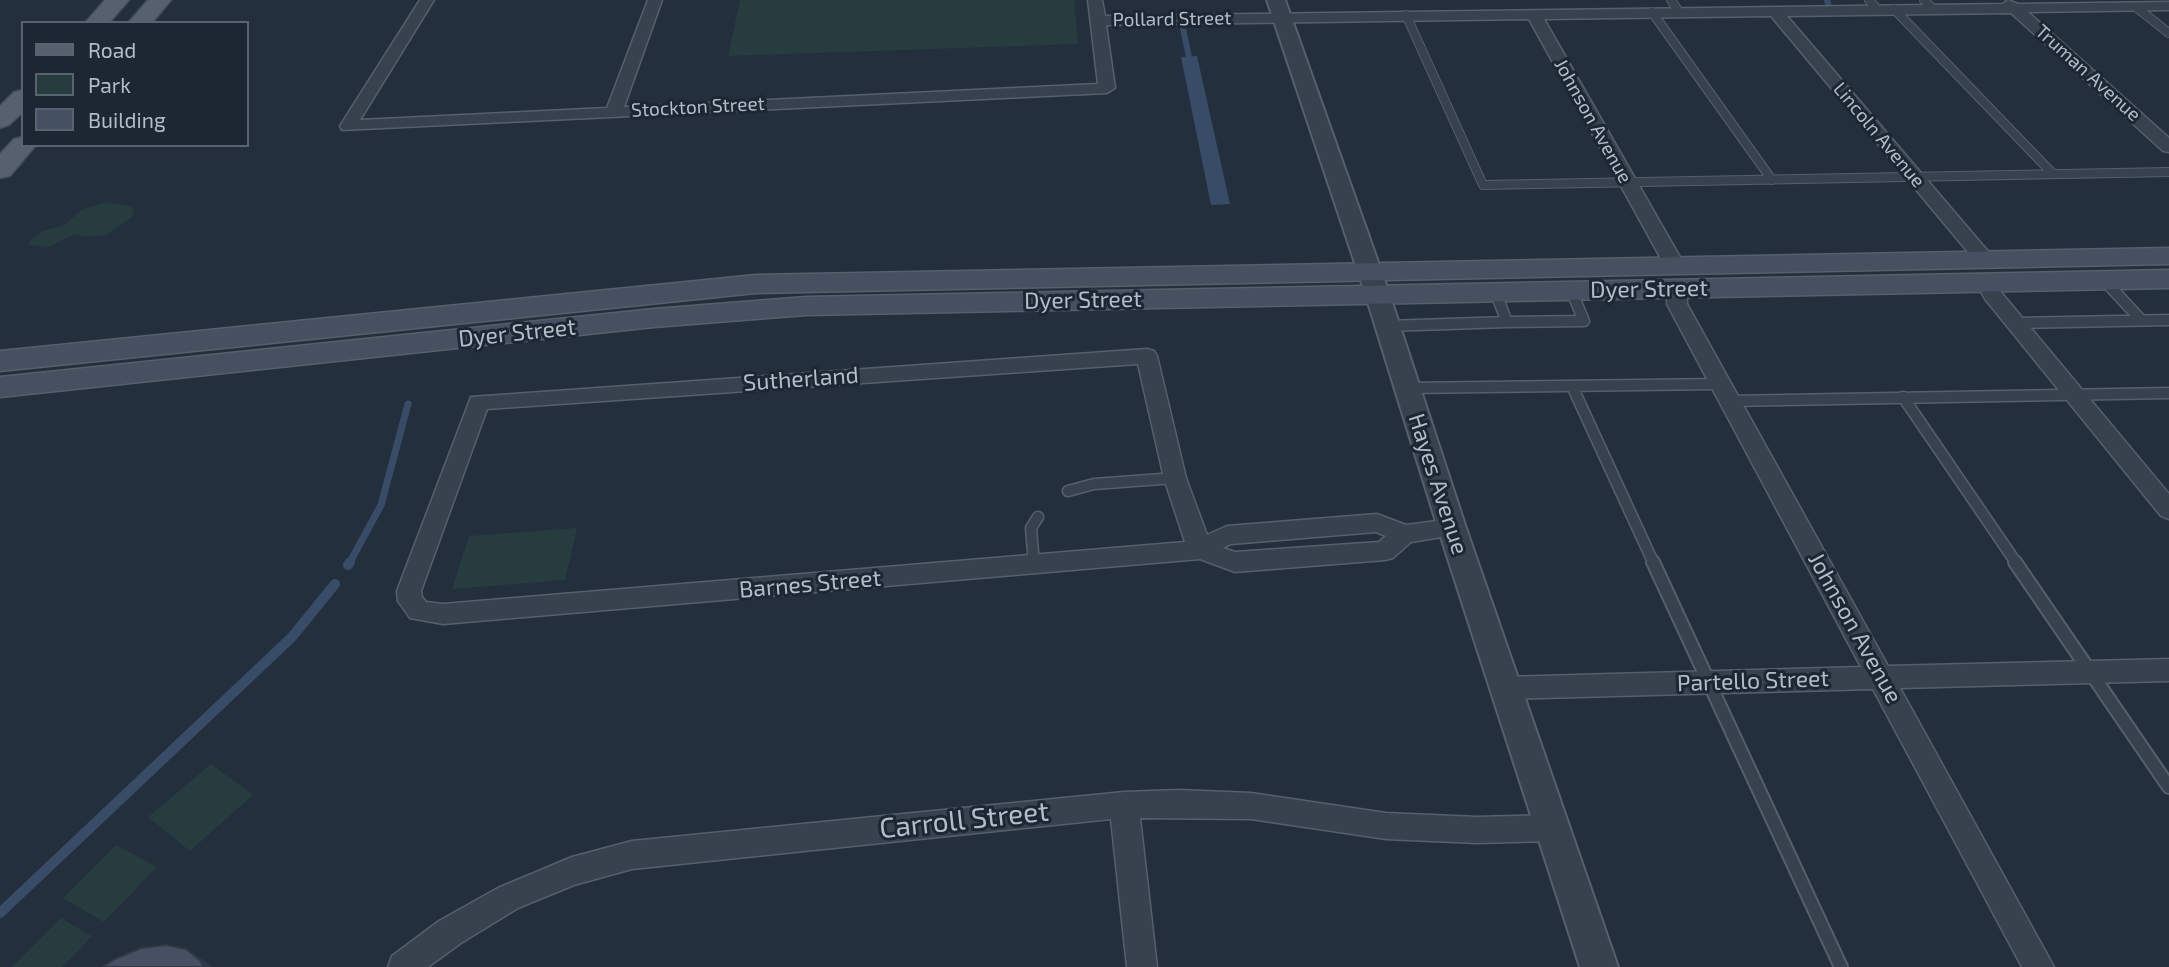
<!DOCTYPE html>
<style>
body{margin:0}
#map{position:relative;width:2169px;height:967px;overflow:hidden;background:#242f3e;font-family:"Exo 2",sans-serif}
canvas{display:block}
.legend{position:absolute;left:21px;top:21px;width:228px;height:126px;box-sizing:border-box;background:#1d2633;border:2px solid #59626f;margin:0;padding:9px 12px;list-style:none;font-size:21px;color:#b4bcc9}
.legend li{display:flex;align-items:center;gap:14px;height:35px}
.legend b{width:35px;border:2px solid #59626f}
</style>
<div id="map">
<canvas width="2169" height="967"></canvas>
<ul class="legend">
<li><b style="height:9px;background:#56606e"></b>Road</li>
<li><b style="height:19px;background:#263c3f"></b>Park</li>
<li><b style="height:19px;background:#455162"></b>Building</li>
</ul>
</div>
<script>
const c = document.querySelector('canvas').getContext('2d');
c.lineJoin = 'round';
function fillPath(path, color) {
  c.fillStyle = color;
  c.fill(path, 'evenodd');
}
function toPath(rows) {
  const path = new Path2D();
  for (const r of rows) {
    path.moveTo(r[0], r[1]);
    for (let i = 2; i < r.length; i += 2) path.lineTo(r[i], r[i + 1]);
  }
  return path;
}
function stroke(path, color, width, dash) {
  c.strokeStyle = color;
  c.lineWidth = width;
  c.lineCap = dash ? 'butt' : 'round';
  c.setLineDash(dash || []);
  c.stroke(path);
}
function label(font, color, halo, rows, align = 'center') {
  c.font = font + ' "Exo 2",sans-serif';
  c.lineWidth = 6;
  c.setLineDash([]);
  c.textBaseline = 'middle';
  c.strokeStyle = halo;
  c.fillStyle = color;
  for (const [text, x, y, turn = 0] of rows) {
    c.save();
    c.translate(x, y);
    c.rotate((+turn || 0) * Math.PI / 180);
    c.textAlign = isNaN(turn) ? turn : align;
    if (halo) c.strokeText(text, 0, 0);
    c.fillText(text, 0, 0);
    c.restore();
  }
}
const green = toPath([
 [740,0,1074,0,1078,44,728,56],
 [106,202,131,206,134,211,131,218,106,235,85,237,74,234,48,247,28,245,32,238,43,231,64,225,83,209],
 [577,528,565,580,452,589,469,536],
 [211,764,253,795,190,851,148,817],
 [116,845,157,867,104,922,63,898],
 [61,918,92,936,62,967,12,967]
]);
const water = toPath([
 [1197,56,1230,204,1211,205,1181,57]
]);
const streamFar2 = toPath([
 [1827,0,1830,10],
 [1181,19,1189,57]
]);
const streamFar1 = toPath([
 [349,564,381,505,408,404]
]);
const stream = toPath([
 [348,565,350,562],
 [0,913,292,637,335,584]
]);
const serviceFar2 = toPath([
 [1671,0,1679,12],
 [1869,0,1878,10],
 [1924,0,1933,9],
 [2136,7,2169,33],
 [1894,9,2053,174],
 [1652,12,1772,180],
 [1406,15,1483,185,2169,172]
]);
const serviceFar1 = toPath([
 [2105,281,2141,320],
 [1495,291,1507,322,1584,321,1571,290],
 [2016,323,2169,320],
 [1387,326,1507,322],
 [1572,386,1654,564],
 [1406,388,1719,384],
 [1903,397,2017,564],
 [1729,401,2169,393],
 [1068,491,1094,484,1175,478],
 [1034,564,1031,528,1038,517]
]);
const service = toPath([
 [1034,562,1034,566],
 [1653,562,1841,967],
 [2015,562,2169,787]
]);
const minor = toPath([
 [420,0,434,0,360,120,607,108,648,0,662,0,624,107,1098,84,1088,0,1102,0,1105,16,2003,4,2008,0,2018,4,2169,2,2169,10,2028,12,2169,138,2169,152,2163,151,2011,13,1787,16,1992,256,1995,260,1992,264,1985,266,1978,264,1771,16,1544,19,1685,266,1682,270,1675,272,1668,270,1665,266,1529,19,1106,25,1115,88,1107,93,342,130,340,126,420,0],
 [1987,278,1994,280,2000,291,2169,494,2169,519,2161,516,1985,299,1977,284,1980,280,1987,278],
 [1677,282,1684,284,1687,288,1687,304,1888,666,2169,659,2169,681,1900,688,2054,967,2022,967,1873,689,1505,699,1496,696,1492,688,1496,680,1505,677,1861,667,1667,304,1667,288,1670,284,1677,282],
 [1147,349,1154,351,1157,356,1186,478,1207,535,1227,526,1377,514,1406,525,1452,519,1460,522,1464,528,1460,534,1411,542,1393,558,1385,560,1235,572,1200,559,443,624,410,618,398,601,397,591,471,397,1147,349],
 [1138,364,1164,478,1185,542,443,604,426,602,422,597,421,591,487,409,1138,364],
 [1376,532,1386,536,1379,542,1235,552,1223,548,1231,544,1376,532],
 [1179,790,1251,793,1386,813,1477,817,1552,815,1562,818,1566,828,1562,838,1552,841,1477,843,1386,839,1251,819,1140,818,1157,967,1127,967,1111,819,632,869,574,885,518,908,461,943,428,967,388,967,392,956,439,921,498,888,572,857,632,841,1124,792,1179,790]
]);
const tertiary = toPath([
 [1267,0,1285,0,1389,293,1466,528,1618,967,1580,967,1438,528,1365,293,1267,0]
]);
const secondary = toPath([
 [2169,248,2169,264,756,293,0,371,0,351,756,275,2169,248],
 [2169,270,2169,288,806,315,654,327,0,397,0,377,654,309,806,297,2169,270]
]);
const primary = toPath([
 [105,0,129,0,109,23,85,23,105,0],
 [148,0,171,0,152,23,128,23,148,0],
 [23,90,23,112,9,125,0,128,0,106,14,92,23,90],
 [23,137,23,145,36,145,10,176,0,178,0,154,14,139,23,137]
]);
const shadedWall = toPath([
 [186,949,206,962,213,967,203,967]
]);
const building = toPath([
 [166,945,186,949,201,961,203,967,103,967,115,959,141,948,166,945]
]);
const farStreetnames = [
 ["Pollard Street",1172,19,-1],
 ["Truman Avenue",2088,73,42],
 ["Stockton Street",698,107,-3],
 ["Johnson Avenue",1593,121,61],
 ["Lincoln Avenue",1879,135,50]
];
const streetNames = [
 ["Dyer Street",1649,289,-1],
 ["Dyer Street",1083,300,-1],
 ["Dyer Street",517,333,-6],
 ["Sutherland",801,379,-4],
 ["Hayes Avenue",1438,484,72],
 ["Barnes Street",810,584,-5],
 ["Johnson Avenue",1855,628,61],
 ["Partello Street",1753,681,-2]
];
const nearStreetnames = [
 ["Carroll Street",964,820,-6]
];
fillPath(green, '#263c3f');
fillPath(water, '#394c67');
stroke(streamFar2, '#394c67', 6);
stroke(streamFar1, '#394c67', 7);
stroke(stream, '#394c67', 10);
stroke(serviceFar2, '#565f6c', 10);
stroke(serviceFar1, '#565f6c', 13);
stroke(service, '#565f6c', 16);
stroke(minor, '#565f6c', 3);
stroke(tertiary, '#565f6c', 4);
stroke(secondary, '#565f6c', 3);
stroke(primary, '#414a57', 3);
stroke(serviceFar2, '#38414e', 8);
stroke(serviceFar1, '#38414e', 10);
stroke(service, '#38414e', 12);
fillPath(minor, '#38414e');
fillPath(tertiary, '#38414e');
fillPath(secondary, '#465061');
fillPath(primary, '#56606e');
fillPath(shadedWall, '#303945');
fillPath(building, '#455162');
stroke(building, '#303945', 2);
label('19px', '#b4bcc9', '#1d2633', farStreetnames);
label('23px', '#b4bcc9', '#1d2633', streetNames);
label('28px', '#b4bcc9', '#1d2633', nearStreetnames);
</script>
